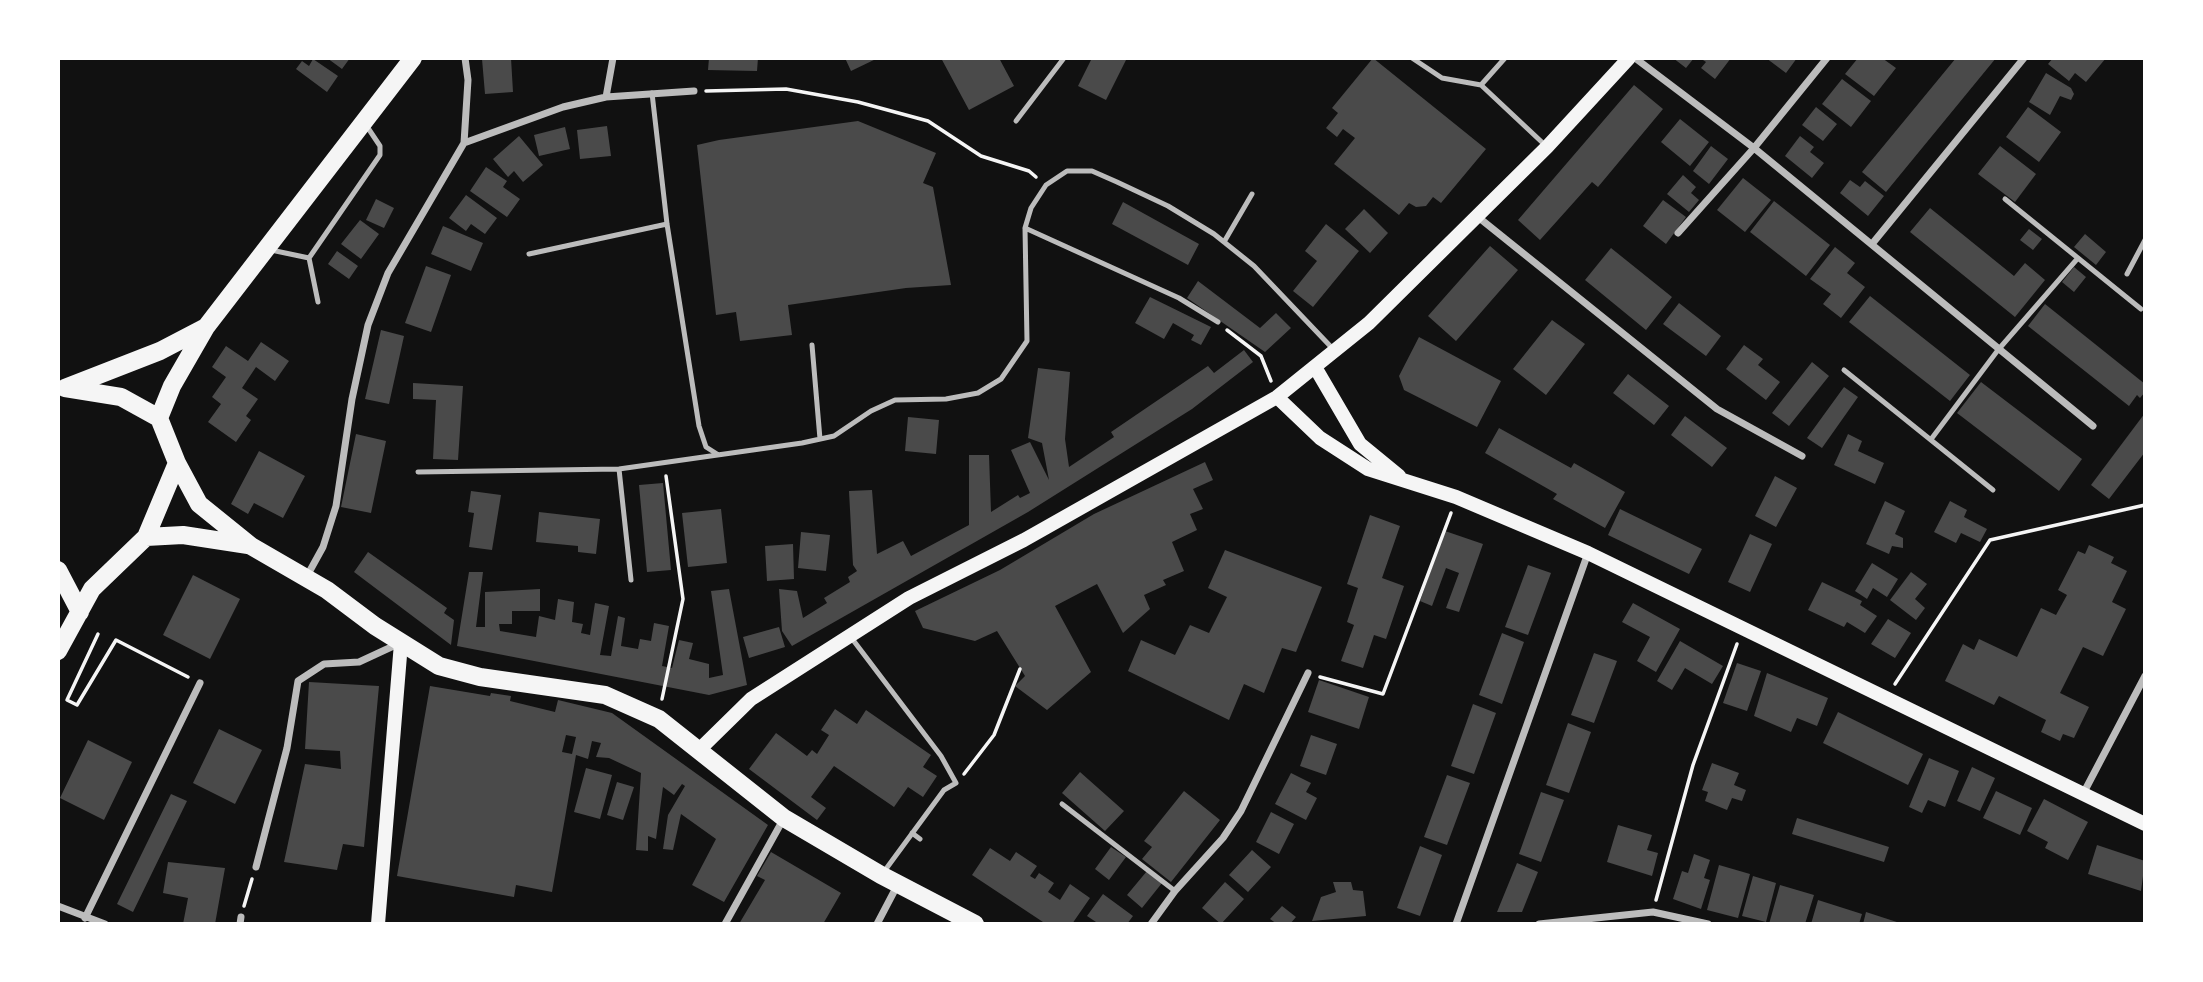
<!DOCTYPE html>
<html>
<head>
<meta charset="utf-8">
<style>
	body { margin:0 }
	#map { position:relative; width:2203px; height:982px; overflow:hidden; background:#111; font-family:Poppins,sans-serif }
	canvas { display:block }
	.frame { position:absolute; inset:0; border:60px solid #fff; pointer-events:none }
</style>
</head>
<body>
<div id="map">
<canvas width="2203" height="982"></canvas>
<div class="frame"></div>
</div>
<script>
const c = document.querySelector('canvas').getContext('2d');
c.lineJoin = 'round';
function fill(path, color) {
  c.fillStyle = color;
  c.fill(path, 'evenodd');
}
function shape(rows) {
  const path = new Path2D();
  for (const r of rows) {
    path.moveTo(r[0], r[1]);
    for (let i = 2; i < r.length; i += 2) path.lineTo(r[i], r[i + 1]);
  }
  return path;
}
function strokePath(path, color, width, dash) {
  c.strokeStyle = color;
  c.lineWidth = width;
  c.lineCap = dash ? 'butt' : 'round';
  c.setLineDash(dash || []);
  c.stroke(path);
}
fill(shape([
	[327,58,350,58,342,69],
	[511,58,513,92,485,94,482,59],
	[709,58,758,58,757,71,708,70],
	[845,58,878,58,851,71],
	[941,58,999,58,1014,86,969,110],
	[1092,58,1127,58,1106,100,1078,86],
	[1373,58,1486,149,1441,203,1433,197,1426,206,1416,207,1409,203,1399,215,1334,164,1355,138,1343,129,1337,137,1326,128,1338,113,1332,108],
	[1673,58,1694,58,1686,68],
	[1700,58,1731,58,1715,79,1701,68,1706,62],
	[1766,58,1797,58,1786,73],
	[1858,58,1882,58,1896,68,1874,96,1845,74],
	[1956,58,1996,58,1886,192,1862,172],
	[2053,58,2106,58,2086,82,2075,73,2069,81,2048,64],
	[313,59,338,76,327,92,296,69,302,61,309,66],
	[2046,73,2071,88,2074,94,2071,100,2060,96,2050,115,2029,102],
	[1842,79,1871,101,1851,127,1822,104],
	[1634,85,1663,109,1598,187,1592,182,1540,240,1518,220],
	[1816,107,1837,124,1823,141,1802,125],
	[2028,107,2061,132,2039,162,2006,137],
	[1680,119,1709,142,1690,166,1661,142],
	[858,121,936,153,923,183,933,187,951,285,906,288,788,305,792,335,740,341,736,312,716,315,697,145,719,140],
	[607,126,611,156,580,159,577,130],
	[565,127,570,149,539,156,534,135],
	[519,136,543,165,523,182,514,171,508,177,493,159],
	[1800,136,1814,147,1810,152,1824,163,1812,178,1785,156],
	[1711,146,1728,159,1709,184,1693,171],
	[2000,146,2036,174,2015,202,1978,174],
	[486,167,507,181,503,187,520,199,507,217,470,191],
	[1683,175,1696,187,1691,193,1699,200,1689,212,1667,194],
	[1743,178,1771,200,1745,232,1717,210],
	[1850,180,1860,187,1865,181,1884,196,1868,216,1840,193],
	[466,195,497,218,485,234,471,224,466,231,449,218],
	[376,199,394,208,384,228,366,220],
	[1663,200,1686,217,1666,244,1643,226],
	[1774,201,1830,245,1806,276,1750,232],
	[1123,202,1199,244,1188,265,1112,224],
	[1930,208,2014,276,2025,263,2045,280,2015,317,1910,232],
	[1364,209,1388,233,1370,253,1345,229],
	[360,220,379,234,361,259,341,244],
	[1326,224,1359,251,1313,307,1293,291,1317,261,1305,251],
	[443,226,483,243,471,271,431,254],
	[2029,229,2042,239,2033,250,2020,240],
	[2085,234,2106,252,2096,265,2074,247],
	[1490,246,1518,270,1456,341,1428,316],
	[1835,247,1855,263,1847,273,1865,287,1841,318,1823,304,1831,294,1810,279],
	[1611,248,1672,297,1646,330,1585,280],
	[337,251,358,266,349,279,328,264],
	[426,266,451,275,431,332,405,323],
	[2074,267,2086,277,2074,292,2062,282],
	[1198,281,1260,328,1276,313,1291,328,1265,352,1187,298],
	[1870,296,1970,375,1950,401,1849,322],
	[1150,297,1211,327,1201,345,1191,340,1194,335,1173,323,1164,339,1135,323],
	[1679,303,1721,336,1706,356,1663,324],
	[2045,304,2145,384,2145,392,2140,398,2137,395,2129,406,2028,326],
	[1552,320,1585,344,1546,395,1513,369],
	[381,330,404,336,389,404,365,399],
	[1419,337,1501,381,1477,427,1404,390,1399,376],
	[261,342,289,361,275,381,256,367,242,388,258,399,246,416,251,420,236,442,208,422,221,404,212,397,226,377,212,367,226,346,248,361],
	[1744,345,1763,359,1758,365,1780,382,1766,400,1726,369],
	[1244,350,1253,362,1192,409,1028,512,792,646,782,631,779,589,797,591,803,618,827,603,824,598,850,582,848,577,857,571,853,565,849,491,872,490,877,554,903,541,911,556,969,525,969,455,989,455,991,512,1018,495,1020,498,1030,493,1011,450,1030,442,1049,480,1042,443,1028,438,1038,368,1070,372,1065,439,1069,467,1114,437,1111,432,1208,366,1214,373],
	[1812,362,1829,376,1789,426,1772,413],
	[1628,374,1669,406,1654,425,1613,393],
	[1981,382,2082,459,2059,491,1957,413],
	[413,383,463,386,458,460,433,459,436,400,413,399],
	[1844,387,1858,397,1822,448,1807,438],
	[2145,413,2145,452,2109,499,2091,485],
	[1685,416,1727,448,1712,467,1671,435],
	[908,417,939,420,936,454,905,451],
	[1499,428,1571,468,1574,463,1625,492,1605,528,1553,499,1557,494,1485,453],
	[356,434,386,441,371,513,341,507],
	[1848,434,1862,441,1858,451,1884,463,1875,484,1834,465],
	[259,451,305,476,283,518,254,503,248,514,231,504],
	[1205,462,1213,480,1193,489,1203,509,1190,514,1197,530,1172,542,1184,571,1163,580,1166,585,1144,595,1150,609,1123,633,1097,584,1055,606,1091,672,1047,710,1015,686,1025,676,997,631,975,641,923,628,915,611,1000,570,1094,514],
	[1775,476,1797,488,1776,527,1755,516],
	[663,483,671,570,647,572,639,485],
	[471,491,501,495,492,550,469,547,474,513,468,512],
	[1885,501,1905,511,1895,534,1903,538,1903,548,1892,546,1889,554,1866,544],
	[1950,501,1967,510,1964,517,1987,529,1980,542,1961,533,1956,543,1934,532],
	[721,509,727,563,688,567,682,513],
	[1620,509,1702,549,1689,574,1608,535],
	[539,512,600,519,596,554,578,552,578,546,536,542],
	[1370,515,1400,526,1382,578,1404,586,1386,639,1374,635,1363,668,1341,661,1354,625,1347,622,1358,588,1347,584],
	[1445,531,1483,544,1459,612,1446,608,1459,573,1446,568,1432,606,1420,601],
	[801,532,830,535,826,571,798,568],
	[1750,534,1772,544,1750,592,1728,582],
	[793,544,794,579,767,581,765,546],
	[2089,545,2114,557,2111,563,2127,571,2112,602,2126,609,2103,656,2083,647,2060,693,2089,707,2074,738,2063,734,2060,741,2041,732,2046,720,1999,696,1994,705,1945,681,1963,644,1974,650,1979,639,2017,657,2041,608,2056,615,2067,595,2058,590,2078,551,2085,554],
	[1225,550,1322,587,1296,652,1282,648,1264,693,1244,684,1229,720,1128,671,1141,640,1175,655,1190,625,1209,633,1227,597,1208,588],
	[368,552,447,608,444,613,454,620,451,645,354,572],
	[1872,563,1898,579,1887,597,1873,588,1867,599,1855,591],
	[1528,565,1551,573,1528,635,1505,627],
	[469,572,483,572,476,627,485,627,485,592,540,589,540,611,512,611,512,624,499,624,500,631,536,637,539,616,555,620,558,599,574,602,572,622,583,624,581,633,590,635,595,603,609,606,600,655,611,656,618,616,625,618,621,646,638,649,640,639,651,641,654,623,669,626,662,666,672,668,679,640,693,643,689,659,709,664,709,678,723,675,711,591,729,589,747,685,709,695,457,646],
	[1911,572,1927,584,1915,599,1925,608,1916,620,1890,600],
	[193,575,240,599,210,659,163,635],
	[1822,582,1862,601,1860,605,1877,616,1865,633,1847,622,1844,627,1808,610],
	[1633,603,1680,629,1656,672,1637,661,1650,637,1622,622],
	[1888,619,1911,633,1895,658,1871,644],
	[779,627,785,647,749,658,743,637],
	[1502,633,1524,642,1502,704,1479,695],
	[1680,641,1723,666,1712,684,1685,668,1672,690,1657,681],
	[1594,653,1617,661,1594,723,1571,715],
	[1737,663,1761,671,1747,711,1723,703],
	[1767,673,1828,698,1817,726,1797,718,1791,732,1754,716],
	[1319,680,1369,697,1359,729,1308,712],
	[309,682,379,686,364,847,343,844,337,870,284,862,305,764,341,769,340,751,305,749],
	[430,686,490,696,491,693,511,696,510,701,555,712,558,700,612,713,768,825,724,902,692,885,716,839,681,814,673,850,663,849,668,815,685,786,682,784,674,795,663,787,656,839,648,836,648,851,636,850,641,773,609,758,596,757,601,743,592,741,588,759,576,755,552,892,516,885,514,897,397,876],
	[566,735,576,737,572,754,562,752],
	[1473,704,1496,713,1474,774,1451,766],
	[835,709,857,724,866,710,931,755,923,767,937,776,923,797,908,787,894,807,834,766,811,797,826,808,817,820,749,769,776,733,807,756,812,750,817,754,829,735,821,730],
	[1838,712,1923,754,1908,785,1823,743],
	[1568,723,1591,732,1569,793,1546,785],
	[219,729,262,750,235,804,193,783],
	[1311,735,1337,744,1326,775,1300,766],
	[88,740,132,762,104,820,60,798],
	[1929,758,1959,771,1945,807,1928,800,1922,813,1909,807],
	[1712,763,1739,773,1734,785,1746,790,1742,801,1732,798,1727,810,1705,801,1708,792,1702,790],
	[1972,767,1995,778,1980,811,1957,801],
	[586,768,612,775,600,819,574,812],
	[1080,772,1124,811,1105,831,1062,793],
	[1291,773,1311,783,1306,792,1317,798,1306,820,1275,804],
	[1447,775,1470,783,1447,845,1424,837],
	[617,782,634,787,623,820,607,815],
	[1184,791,1220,820,1171,882,1142,859,1152,847,1144,841],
	[1996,791,2032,808,2020,835,1983,818],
	[1541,792,1564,800,1541,862,1519,854],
	[171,794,187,801,133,912,117,904],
	[2044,799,2088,822,2068,860,2045,848,2048,842,2027,831],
	[1271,812,1294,824,1279,854,1256,842],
	[1797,818,1889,847,1884,862,1792,834],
	[1618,825,1652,835,1647,850,1658,853,1652,876,1607,862],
	[2097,845,2145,861,2141,891,2088,874],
	[1420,846,1442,855,1420,916,1397,908],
	[1111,847,1126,857,1109,880,1095,869],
	[990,848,1010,861,1016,852,1037,866,1030,876,1035,879,1039,873,1054,883,1048,892,1060,900,1070,884,1090,898,1072,924,1046,924,972,875],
	[1252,850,1271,867,1248,892,1229,875],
	[771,852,841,893,823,924,739,924,765,880,757,876],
	[1694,854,1710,860,1704,878,1710,880,1701,909,1673,899,1682,871,1688,873],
	[168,862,225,868,215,924,183,924,188,898,163,893],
	[1517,863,1538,872,1522,912,1497,912],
	[1719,865,1750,874,1738,918,1707,910],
	[1147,871,1162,883,1142,908,1127,895],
	[1753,876,1776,883,1766,922,1742,916],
	[1225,882,1244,899,1221,924,1202,908],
	[1333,882,1351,882,1353,890,1363,891,1366,916,1312,921,1321,897,1336,892],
	[1780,885,1814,895,1805,924,1769,924],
	[1103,894,1133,916,1127,924,1099,924,1087,916],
	[1818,900,1862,914,1859,924,1811,924],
	[1282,906,1296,917,1290,924,1277,924,1270,919],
	[1866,912,1903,924,1863,924]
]), '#4a4a4a');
strokePath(shape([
	[706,91,786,89,858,102,928,121,981,156,1029,171,1036,177],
	[1227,330,1261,356,1271,381],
	[98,634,67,700,77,705,116,640,188,677],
	[1320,677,1383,694,1451,513],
	[1895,684,1990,540,2145,505],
	[662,699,683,599,666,476],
	[964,774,994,735,1020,669],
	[1656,900,1693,765,1737,644],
	[244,906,252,879]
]), '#f5f5f5', 3.5);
strokePath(shape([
	[1412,58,1442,78,1481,85,1546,146],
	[1481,85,1505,58],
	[652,93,667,224,699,426,706,447,717,454],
	[1016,121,1064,58],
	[2005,199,2141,309],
	[1025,228,1179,298,1218,322],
	[1224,242,1252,194],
	[271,250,309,258],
	[529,254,667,224],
	[2127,274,2145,240],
	[318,302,309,258,380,155,380,146,366,125],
	[812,345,820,439],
	[1844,370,1993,490],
	[1932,438,1998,350,2078,258],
	[619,469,631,580],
	[418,472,619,469,802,443,834,436,871,411,895,400,946,399,978,393,1001,379,1027,341,1025,228,1031,208,1046,185,1067,171,1092,171,1117,182,1168,206,1214,234,1254,266,1334,350],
	[850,636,941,756,956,783,944,790,883,873],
	[1062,804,1175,891],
	[912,833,920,839]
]), '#bcbcbc', 5);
strokePath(shape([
	[1635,58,1754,148,2093,426],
	[606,97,613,58],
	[464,143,563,107,606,97,694,91],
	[1478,217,1717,409,1802,456],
	[1678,233,1754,148,1827,58],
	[1872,244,2024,58],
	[307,576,323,547,336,506,352,399,368,325,388,273,464,143,468,80,465,58],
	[2083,794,2145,676],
	[256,867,287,748,298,681,324,664,359,662,400,643],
	[58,906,105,924],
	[85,918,200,683],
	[240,924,241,917],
	[725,924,784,818],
	[877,924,898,884],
	[1151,924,1175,891,1223,838,1241,811,1308,673],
	[1456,924,1588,553],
	[1539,924,1653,912,1708,924]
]), '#bcbcbc', 7);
strokePath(shape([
	[1315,367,1360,444,1399,476],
	[1277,397,1320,438,1368,469,1456,497,1588,553,2145,824],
	[699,750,751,699,909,598,1024,540,1277,397,1369,323,1547,147,1629,58],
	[378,924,401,643]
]), '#f5f5f5', 14);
strokePath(shape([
	[65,388,121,397,159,418,177,463,199,504,251,546,327,590,375,626,439,666,480,677,605,695,659,719,784,818,881,875,975,924],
	[65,388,160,351,206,327],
	[159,418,172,386,206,327,413,58],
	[146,537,183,535,248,545],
	[58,570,80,612],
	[58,651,92,589,146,537,177,463]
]), '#f5f5f5', 18);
</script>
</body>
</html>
